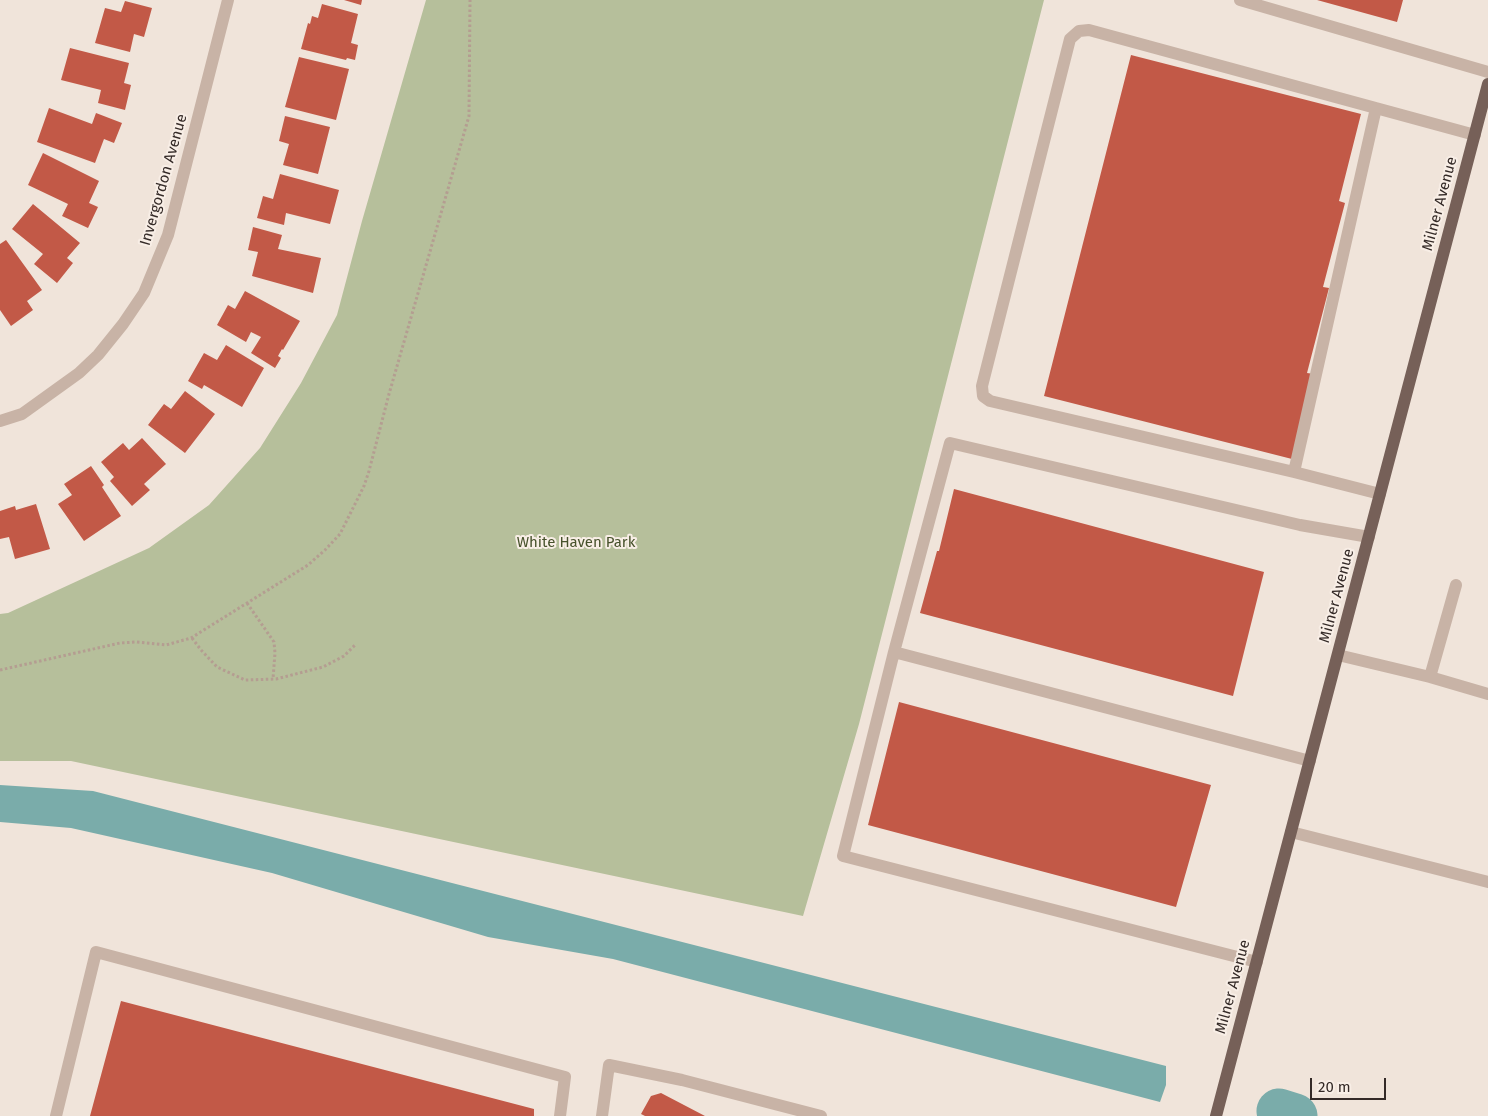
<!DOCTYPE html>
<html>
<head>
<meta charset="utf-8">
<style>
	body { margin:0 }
	#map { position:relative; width:1488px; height:1116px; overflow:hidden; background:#f0e4da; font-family:"Fira Sans",sans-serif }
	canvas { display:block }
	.scale { position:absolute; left:1310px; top:1078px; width:76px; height:22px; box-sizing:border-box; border:2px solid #342a27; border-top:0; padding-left:6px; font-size:15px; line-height:18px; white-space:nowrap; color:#342a27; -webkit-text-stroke:4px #f8eee6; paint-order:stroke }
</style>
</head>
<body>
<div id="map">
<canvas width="1488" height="1116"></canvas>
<div class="scale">20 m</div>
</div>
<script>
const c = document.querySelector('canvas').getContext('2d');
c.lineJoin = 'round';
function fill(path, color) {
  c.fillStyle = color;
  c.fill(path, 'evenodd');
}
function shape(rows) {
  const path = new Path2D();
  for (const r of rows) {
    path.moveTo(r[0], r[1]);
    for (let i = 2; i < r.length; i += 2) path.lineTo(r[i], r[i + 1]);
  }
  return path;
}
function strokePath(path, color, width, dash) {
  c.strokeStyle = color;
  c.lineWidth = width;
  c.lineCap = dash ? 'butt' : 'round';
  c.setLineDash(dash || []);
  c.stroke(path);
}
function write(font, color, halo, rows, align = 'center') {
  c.font = font + ' "Fira Sans",sans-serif';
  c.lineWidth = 4;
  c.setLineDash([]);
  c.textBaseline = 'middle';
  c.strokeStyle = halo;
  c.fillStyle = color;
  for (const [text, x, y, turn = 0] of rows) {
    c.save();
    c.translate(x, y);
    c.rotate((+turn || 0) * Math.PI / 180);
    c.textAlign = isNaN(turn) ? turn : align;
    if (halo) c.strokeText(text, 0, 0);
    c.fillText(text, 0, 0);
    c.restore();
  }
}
fill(shape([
	[426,0,1044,0,859,724,803,916,71,761,0,761,0,614,8,613,149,548,209,505,260,448,301,383,337,315,362,221]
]), '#b6bf9b');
fill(shape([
	[0,785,93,791,1166,1066,1166,1085,1160,1102,613,959,488,937,272,873,71,828,0,822]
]), '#7aacaa');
strokePath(shape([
	[1279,1111,1295,1116]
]), '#7aacaa', 45);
fill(shape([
	[344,0,362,0,361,5],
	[1317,0,1403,0,1397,22],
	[125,1,152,8,144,37,134,34,130,52,95,43,105,8,121,12],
	[322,4,358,14,351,43,358,45,355,60,347,58,346,60,301,49,308,23,310,24,312,16,318,18],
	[70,48,129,63,124,83,131,85,125,110,98,103,101,90,61,80],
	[1131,55,1361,114,1339,201,1345,203,1323,287,1329,288,1307,373,1314,374,1292,459,1044,396],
	[299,57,349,69,336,120,285,107],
	[49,108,92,124,96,113,122,123,114,143,104,139,95,163,37,142],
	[285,116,330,127,318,174,283,165,289,144,279,141],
	[43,153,99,181,89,203,98,207,88,228,62,216,68,204,28,185],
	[280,174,339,190,330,224,286,213,284,225,257,218,263,196,273,199],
	[33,204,80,243,67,258,73,263,57,283,34,264,43,254,12,229],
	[253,227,282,235,278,249,321,258,313,293,252,276,258,252,248,250],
	[6,240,42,290,27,301,33,310,11,326,0,310,0,244],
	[245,291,300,321,283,350,282,349,278,356,281,358,275,368,251,353,261,337,251,332,246,342,217,325,228,305,235,309],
	[226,345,264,368,242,407,204,385,202,389,188,381,204,353,217,360],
	[185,391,215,414,185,453,148,425,164,404,171,409],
	[142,438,166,464,144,484,150,490,132,506,110,481,114,477,101,462,123,443,129,450],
	[91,466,104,485,102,487,121,516,84,541,58,504,72,495,64,484],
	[954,489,1264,572,1233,696,920,613,937,551,939,551],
	[36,504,50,549,15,559,9,537,0,539,0,511,15,506,16,510],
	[899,702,1211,785,1176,907,868,825],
	[121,1001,534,1109,534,1116,90,1116],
	[661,1093,705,1116,645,1116,641,1114,651,1096]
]), '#c25947');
strokePath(shape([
	[247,603,274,642,275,653,273,679],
	[192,638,201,650,217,667,245,680,276,679,323,667,344,656,355,645],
	[0,670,120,643,136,642,166,645,191,638,308,565,325,550,340,534,364,486,369,471,389,394,469,116,470,0]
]), '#b49d91', 3, [2.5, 2.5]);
strokePath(shape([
	[1240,0,1488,72],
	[0,421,22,414,79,373,98,355,123,324,144,293,168,235,228,0],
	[1294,472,1376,108],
	[1380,494,1294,472,990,401,983,396,982,386,1070,39,1079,31,1089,30,1475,135],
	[894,652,950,443,1300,525,1369,537],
	[1338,655,1430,677,1488,694],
	[1430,677,1456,585],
	[1291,832,1488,882],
	[1257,962,843,856,894,652,1310,761],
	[56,1116,96,952,565,1077,560,1116],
	[602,1116,609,1065,682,1080,821,1116]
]), '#c8b3a6', 12);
strokePath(shape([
	[1216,1116,1488,84]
]), '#766058', 12);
write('15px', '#342a27', '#f8eee6', [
	["Invergordon Avenue",164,180,-74],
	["Milner Avenue",1440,204,-75],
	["Milner Avenue",1337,596,-75],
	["Milner Avenue",1233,987,-75]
]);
write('15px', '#47522c', '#f8eee6', [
	["White Haven Park",576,543]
]);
</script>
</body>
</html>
